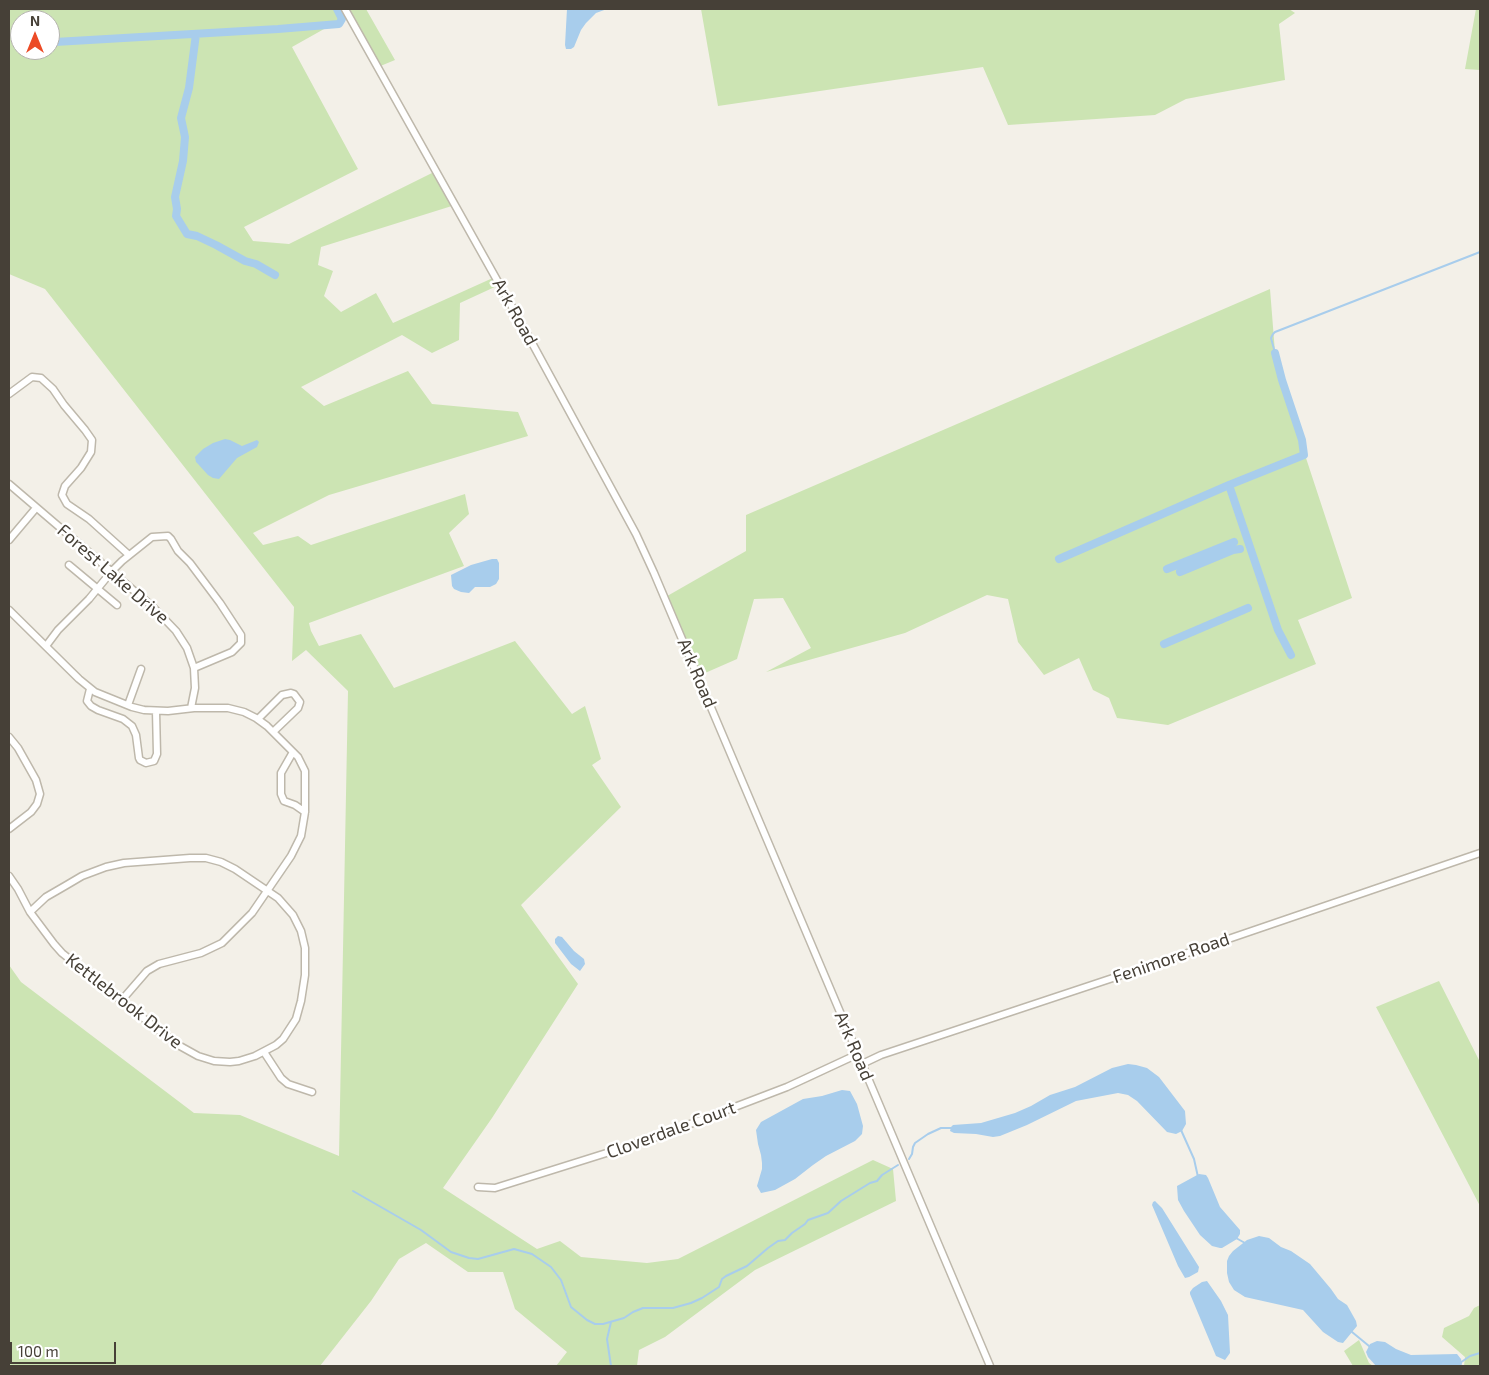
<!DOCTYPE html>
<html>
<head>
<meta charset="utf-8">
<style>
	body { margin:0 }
	#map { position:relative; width:1489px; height:1375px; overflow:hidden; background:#f3f0e8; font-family:"Exo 2",sans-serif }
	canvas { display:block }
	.frame { position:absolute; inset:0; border:10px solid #464037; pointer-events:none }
	.north { position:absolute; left:10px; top:10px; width:50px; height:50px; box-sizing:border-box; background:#fff; border:1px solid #b5b3af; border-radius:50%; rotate:0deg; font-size:14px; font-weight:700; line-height:20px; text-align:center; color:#464037 }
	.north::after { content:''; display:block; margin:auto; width:18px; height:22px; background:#ec4b26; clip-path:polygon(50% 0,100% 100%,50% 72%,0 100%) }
	.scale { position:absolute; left:10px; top:1342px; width:106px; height:22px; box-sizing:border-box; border:2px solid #464037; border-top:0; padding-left:6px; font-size:15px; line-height:18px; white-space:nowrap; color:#464037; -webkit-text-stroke:4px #fff; paint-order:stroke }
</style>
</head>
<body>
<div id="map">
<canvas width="1489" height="1375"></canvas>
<div class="frame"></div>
<div class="north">N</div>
<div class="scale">100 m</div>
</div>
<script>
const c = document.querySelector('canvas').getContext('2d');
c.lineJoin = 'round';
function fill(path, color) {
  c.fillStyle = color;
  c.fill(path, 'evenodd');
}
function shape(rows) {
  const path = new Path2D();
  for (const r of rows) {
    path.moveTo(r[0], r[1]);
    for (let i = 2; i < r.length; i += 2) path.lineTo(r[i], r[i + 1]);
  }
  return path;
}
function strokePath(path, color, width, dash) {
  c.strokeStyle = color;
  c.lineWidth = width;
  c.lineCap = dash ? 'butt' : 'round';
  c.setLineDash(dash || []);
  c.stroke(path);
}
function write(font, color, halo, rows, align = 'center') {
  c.font = font + ' "Exo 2",sans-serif';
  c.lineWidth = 5;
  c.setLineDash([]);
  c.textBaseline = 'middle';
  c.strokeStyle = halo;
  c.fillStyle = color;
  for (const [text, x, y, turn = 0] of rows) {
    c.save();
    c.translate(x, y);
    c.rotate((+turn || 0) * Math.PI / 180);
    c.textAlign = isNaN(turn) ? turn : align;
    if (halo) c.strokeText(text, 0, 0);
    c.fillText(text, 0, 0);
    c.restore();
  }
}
fill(shape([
	[9,9,366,9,395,60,378,67,349,15,292,47,358,169,244,227,253,241,289,244,436,171,455,205,321,247,318,265,333,271,324,296,341,312,376,293,393,323,495,277,499,285,460,303,459,340,432,353,402,335,301,387,324,406,408,371,432,404,518,412,528,436,329,495,253,533,263,545,298,536,311,545,465,494,469,514,449,533,464,566,309,623,311,631,319,646,361,634,394,688,515,641,572,714,585,706,601,759,592,765,621,807,521,905,578,984,492,1118,443,1188,537,1249,560,1241,581,1257,647,1263,678,1259,873,1160,893,1169,896,1201,755,1270,665,1337,639,1350,637,1366,556,1366,567,1352,515,1309,503,1272,468,1272,426,1243,399,1259,371,1301,320,1366,9,1366,9,965,21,982,194,1113,240,1115,339,1156,348,691,306,650,292,661,294,607,45,289,9,274],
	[20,20,50,20,50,50,20,50],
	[701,9,1289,9,1295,13,1279,24,1285,80,1186,99,1155,115,1008,125,983,67,718,106],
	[1476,9,1480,9,1480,70,1465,69],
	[1270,289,1275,352,1306,458,1352,598,1298,620,1316,664,1168,725,1117,718,1109,698,1093,690,1079,658,1044,675,1018,642,1008,599,987,595,905,633,766,672,811,648,783,598,754,599,737,659,696,677,662,599,746,551,746,515],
	[1439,981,1480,1062,1480,1206,1376,1007],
	[1480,1305,1480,1366,1464,1366,1465,1357,1442,1337,1444,1328,1469,1316,1474,1308],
	[1359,1340,1369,1363,1373,1366,1353,1366,1344,1351]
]), '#cce4b3');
fill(shape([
	[567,9,607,9,596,13,586,23,581,30,574,47,571,49,566,49,565,45],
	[225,439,230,440,242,446,257,440,259,442,257,447,237,458,219,479,213,478,208,475,198,464,196,462,195,457,203,449,213,443],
	[492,559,497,559,499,563,499,579,496,584,490,587,475,587,469,593,461,592,454,589,452,586,451,575,471,565],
	[558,936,562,937,574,951,584,959,585,964,580,971,571,964,555,943,555,939],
	[1128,1064,1136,1065,1147,1068,1159,1077,1185,1111,1186,1124,1182,1131,1176,1134,1167,1132,1137,1101,1128,1095,1118,1093,1076,1101,1027,1125,1000,1136,993,1137,976,1134,954,1133,950,1131,951,1127,953,1125,981,1123,1015,1113,1031,1106,1050,1095,1075,1087,1112,1068],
	[842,1090,850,1091,857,1104,863,1126,862,1134,855,1141,826,1156,813,1165,795,1179,775,1190,761,1193,757,1186,762,1169,762,1163,761,1155,758,1144,756,1130,761,1122,803,1099,822,1096],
	[1199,1174,1206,1175,1208,1178,1220,1207,1240,1230,1240,1234,1237,1239,1222,1248,1220,1248,1212,1246,1200,1235,1184,1211,1178,1200,1177,1186],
	[1155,1201,1162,1208,1199,1267,1198,1272,1189,1277,1185,1278,1178,1266,1152,1205,1153,1202],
	[1259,1236,1269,1238,1281,1247,1291,1251,1310,1264,1331,1289,1338,1299,1347,1305,1356,1321,1357,1326,1343,1343,1338,1342,1323,1332,1303,1310,1245,1297,1234,1290,1229,1282,1227,1273,1227,1261,1229,1256,1233,1251,1247,1240],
	[1207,1281,1221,1301,1228,1315,1230,1353,1225,1360,1216,1356,1190,1294,1190,1292,1193,1288,1202,1282],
	[1377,1341,1385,1342,1396,1349,1411,1355,1457,1354,1461,1359,1462,1364,1461,1366,1376,1366,1368,1357,1366,1352,1370,1344]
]), '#a8cdec');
strokePath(shape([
	[1275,353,1271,338,1273,334,1275,332,1480,252],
	[1181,1130,1194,1159,1198,1177],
	[909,1159,912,1154,913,1147,915,1143,928,1134,941,1128,951,1128],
	[353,1191,421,1230,451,1252,469,1258,478,1259,514,1249,532,1254,551,1267,561,1280,571,1307,587,1320,595,1324,603,1324,624,1318,633,1312,643,1308,673,1308,691,1303,702,1298,719,1287,722,1279,726,1276,747,1266,768,1248,778,1241,785,1240,792,1233,805,1224,808,1220,828,1213,841,1201,870,1183,877,1181,882,1175,898,1165],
	[1236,1238,1245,1243],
	[611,1322,607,1339,611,1366],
	[1352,1332,1369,1346],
	[1460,1363,1470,1356,1480,1353]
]), '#a8cdec', 2);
strokePath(shape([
	[196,34,189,88,181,118,185,137,183,161,175,197,177,209,176,216,187,234,197,236,216,245,245,261,256,264,275,275],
	[55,42,278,29,339,24,342,19,337,9],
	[1229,485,1278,630,1291,655],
	[1059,559,1229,485,1304,455,1302,440,1282,380,1275,353],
	[1167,569,1234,542],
	[1180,572,1233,550,1240,549],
	[1164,644,1248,608]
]), '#a8cdec', 8);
const street = shape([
	[345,9,525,330,636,534,654,573,990,1366],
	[9,394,32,377,41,378,53,389,64,405,85,430,92,440,91,452,81,468,65,486,62,495,67,504,89,519,129,555],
	[9,484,153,607,176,631,187,648,194,668,195,688,191,708],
	[9,540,36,508],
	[69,565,117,605],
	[9,610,79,679,95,692,132,707,144,710,168,711,194,708,228,708,244,712,256,718,267,726,298,757,305,771,305,812,301,836,291,856,252,913,222,943,201,953,159,964,147,971,121,1001],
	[46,646,58,630,89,599,112,571,122,561,152,537,168,536,171,539,178,551,190,563,220,603,241,635,241,643,232,652,194,668],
	[90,689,87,701,91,706,98,710,123,719,132,726,136,735,139,758,140,760,146,763,154,761,157,754,156,711],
	[128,705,141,669],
	[258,719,282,695,291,693,294,694,300,702,298,708,273,732],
	[9,737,18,748,36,780,40,794,37,804,31,812,9,829],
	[293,752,281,773,281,794,284,801,295,805,305,812],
	[9,876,18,889,30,912,54,944,62,953,157,1029,180,1046,198,1056,214,1061,230,1062,239,1061,255,1056,276,1045,283,1039,296,1019,301,1001,305,975,305,948,301,931,293,915,278,898,235,869,221,862,206,858,190,858,124,863,106,867,82,876,65,886,46,897,30,912],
	[264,1052,281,1078,288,1084,312,1092],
	[862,1064,881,1055,1161,962,1480,853],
	[478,1187,495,1188,651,1139,787,1087,858,1054]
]);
strokePath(street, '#beb8ab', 9);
strokePath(street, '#fff', 6);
write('18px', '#464037', '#fff', [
	["Ark Road",515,312,61],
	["Forest Lake Drive",113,574,41],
	["Ark Road",697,673,67],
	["Fenimore Road",1171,958,-19],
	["Kettlebrook Drive",124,1001,38],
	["Ark Road",854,1046,67],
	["Cloverdale Court",671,1130,-20]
]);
</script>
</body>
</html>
